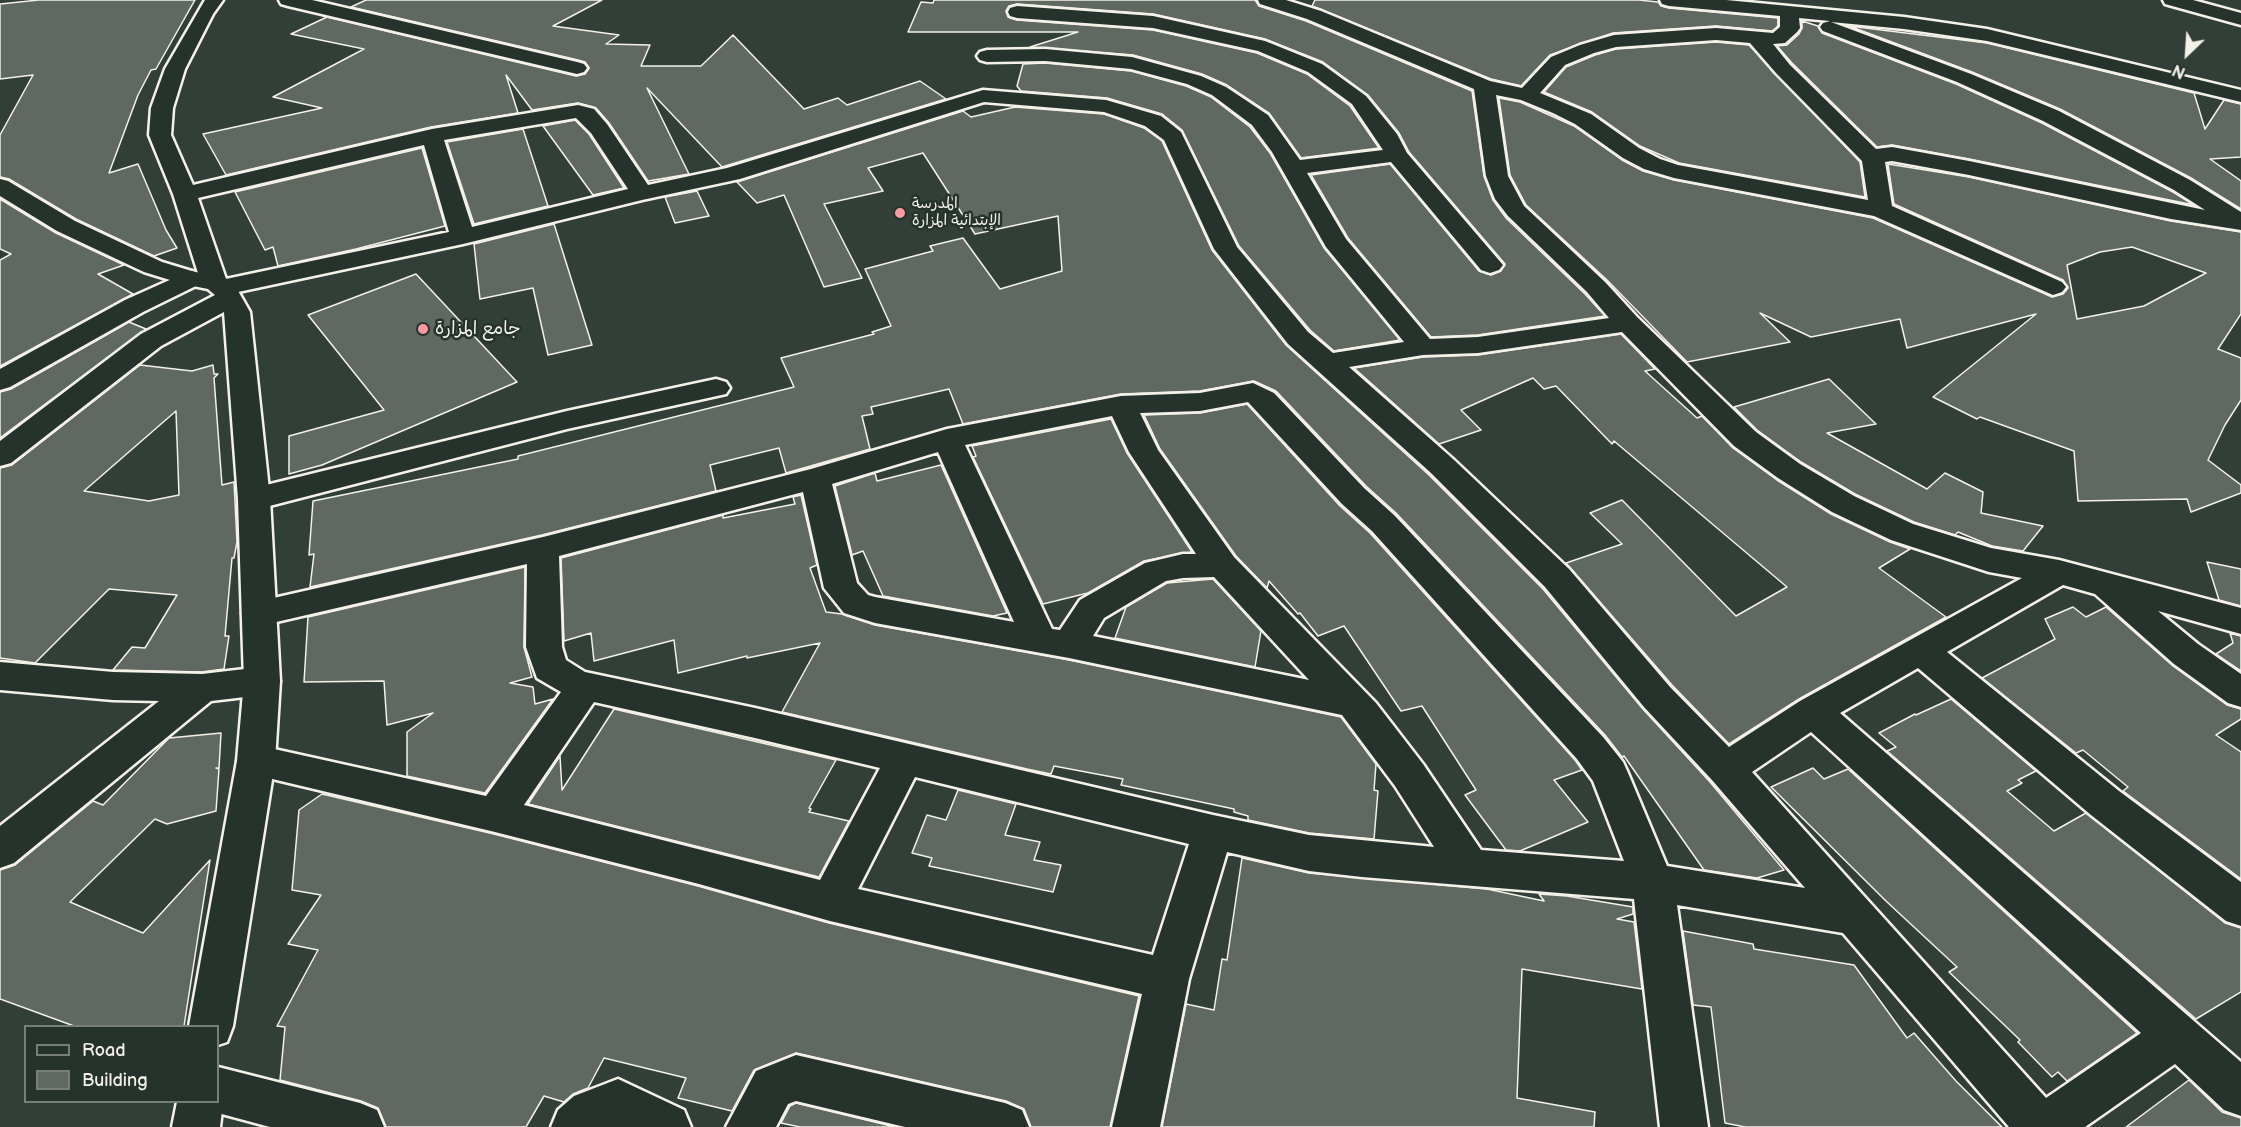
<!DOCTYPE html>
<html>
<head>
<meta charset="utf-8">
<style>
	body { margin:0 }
	#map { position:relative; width:2241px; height:1127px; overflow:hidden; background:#323e38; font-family:"Balsamiq Sans",sans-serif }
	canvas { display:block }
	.legend { position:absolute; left:24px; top:1025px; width:195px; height:78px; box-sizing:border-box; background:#26332d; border:2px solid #787f78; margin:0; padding:8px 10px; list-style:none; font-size:18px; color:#f4f1e8 }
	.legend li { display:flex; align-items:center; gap:12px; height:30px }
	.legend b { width:30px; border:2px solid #787f78 }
	.north { position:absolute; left:2157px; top:24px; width:60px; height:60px; -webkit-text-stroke:4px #26332d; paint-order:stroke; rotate:205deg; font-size:16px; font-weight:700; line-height:24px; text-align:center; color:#f4f1e8 }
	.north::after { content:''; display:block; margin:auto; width:21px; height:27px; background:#f4f1e8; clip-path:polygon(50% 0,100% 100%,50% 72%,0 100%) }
</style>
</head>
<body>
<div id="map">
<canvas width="2241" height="1127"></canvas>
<ul class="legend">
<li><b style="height:8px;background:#26332d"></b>Road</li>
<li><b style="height:16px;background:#5f6861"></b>Building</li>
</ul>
<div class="north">N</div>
</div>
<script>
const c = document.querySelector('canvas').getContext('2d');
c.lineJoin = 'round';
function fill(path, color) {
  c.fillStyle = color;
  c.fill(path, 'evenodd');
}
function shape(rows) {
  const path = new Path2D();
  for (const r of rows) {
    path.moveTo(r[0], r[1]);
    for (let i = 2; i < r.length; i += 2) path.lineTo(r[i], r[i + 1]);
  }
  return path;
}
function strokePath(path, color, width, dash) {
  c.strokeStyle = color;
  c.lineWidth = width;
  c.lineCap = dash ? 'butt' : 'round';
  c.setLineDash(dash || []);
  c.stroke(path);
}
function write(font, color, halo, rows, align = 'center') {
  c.font = font + ' "Balsamiq Sans","Playpen Sans Arabic",sans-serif';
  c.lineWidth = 5;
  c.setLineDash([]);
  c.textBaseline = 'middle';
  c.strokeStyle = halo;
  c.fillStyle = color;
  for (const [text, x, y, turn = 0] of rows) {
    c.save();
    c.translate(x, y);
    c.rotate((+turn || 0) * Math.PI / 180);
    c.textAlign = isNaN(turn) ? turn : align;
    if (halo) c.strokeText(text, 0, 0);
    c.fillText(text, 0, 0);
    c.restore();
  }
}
const building = shape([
	[39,0,195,0,156,69,151,70,138,95,109,173,138,164,166,230,177,248,154,256,76,219,9,179,0,177,0,135,33,75,0,79,0,4,39,0],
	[366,0,602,0,553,26,619,35,606,44,650,45,641,66,701,66,733,35,804,109,838,98,847,105,920,81,946,99,722,167,647,88,689,174,648,181,609,123,596,108,578,103,532,110,506,75,518,113,431,127,226,175,203,134,322,108,273,97,364,49,291,34,327,17,576,76,585,74,589,68,585,62,578,60,351,7,366,0],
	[934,0,1255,0,1259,6,1306,21,1472,91,1484,176,1493,200,1506,218,1585,294,1605,316,1478,335,1431,337,1348,238,1311,175,1390,164,1479,271,1491,275,1501,271,1505,264,1409,152,1399,133,1368,95,1323,62,1265,39,1153,14,1017,4,1009,6,1006,11,1008,17,1017,20,1153,30,1257,53,1307,74,1350,106,1379,148,1301,158,1269,113,1227,85,1202,74,1133,55,1030,47,1078,32,908,32,921,2,933,3,934,0],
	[1315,0,1639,0,1658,2,1661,6,1669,8,1778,18,1778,26,1772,31,1716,26,1613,33,1550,55,1521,86,1491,79,1312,6,1315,0],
	[1802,21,1818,26,1822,33,1956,84,2042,123,2173,192,2194,205,1969,159,1892,145,1877,147,1792,63,1777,46,1787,45,1799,34,1802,28,1802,21],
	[1849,26,1987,43,2194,93,2205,129,2224,100,2241,104,2241,157,2210,159,2241,181,2241,209,2191,178,2060,109,1972,72,1849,26],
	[1716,42,1749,45,1860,162,1865,197,1679,163,1640,146,1592,112,1544,92,1566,67,1595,55,1616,49,1716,42],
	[1045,63,1131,71,1186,86,1211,97,1250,127,1270,153,1324,248,1400,340,1334,351,1310,330,1239,246,1182,130,1162,114,1107,98,1021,91,1017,86,1023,64,1045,63],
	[1499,98,1520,102,1574,126,1622,160,1643,171,1674,180,1873,218,2052,297,2063,294,2068,288,2063,280,1894,204,1888,164,1969,177,2171,221,2241,232,2241,314,2218,349,2241,358,2241,400,2225,425,2208,460,2241,485,2241,493,2191,512,2187,499,2078,501,2074,451,1980,417,1977,419,1933,397,2036,314,1907,348,1900,319,1811,337,1760,313,1790,342,1687,362,1607,280,1526,205,1510,175,1499,98],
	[2132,247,2206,273,2144,306,2077,319,2067,265,2100,252,2132,247],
	[1015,107,1104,114,1144,128,1162,141,1212,250,1286,345,1429,475,1543,589,1642,708,1710,782,1784,870,1757,878,1704,870,1624,756,1622,757,1605,735,1396,513,1366,486,1276,391,1254,381,1200,391,1121,394,963,424,949,389,871,407,873,414,862,416,870,449,786,473,779,448,710,465,716,491,542,535,310,587,314,554,309,555,313,501,518,459,518,456,794,387,781,358,874,334,872,332,891,326,865,269,933,251,930,246,963,238,1000,289,1062,271,1058,216,975,234,923,153,868,168,883,191,824,204,862,278,824,287,784,195,757,203,737,182,963,111,971,117,1015,107],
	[575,120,589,134,624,188,593,195,543,126,575,120],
	[523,129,548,206,474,224,447,142,523,129],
	[422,148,445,226,356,249,278,266,273,247,265,250,235,192,422,148],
	[697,191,709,216,675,223,665,197,697,191],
	[0,199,56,233,124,265,98,274,133,294,0,366,0,260,11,254,0,249,0,199],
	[554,224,592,345,548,355,533,288,480,299,474,244,554,224],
	[416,274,517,382,322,465,289,474,289,436,384,410,308,315,416,274],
	[129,322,146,329,0,438,0,392,11,389,129,322],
	[1621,334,1655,369,1645,371,1697,418,1702,416,1733,448,1777,480,1831,514,1890,542,1910,549,1879,568,1946,617,1799,699,1729,744,1672,685,1566,563,1622,544,1590,513,1622,500,1736,616,1787,587,1614,441,1612,444,1556,386,1544,389,1533,378,1461,410,1481,430,1439,444,1354,368,1423,357,1478,355,1621,334],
	[140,365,192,371,213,365,214,374,218,374,214,378,222,485,234,482,237,542,234,558,232,558,225,636,229,636,224,669,202,672,113,670,132,647,145,648,177,595,109,589,35,663,0,658,0,468,12,465,140,365],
	[176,411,179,495,149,501,84,491,176,411],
	[1829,379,1876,424,1827,433,1927,489,1945,473,1983,492,1981,513,2043,526,2023,551,1992,546,1958,532,1955,535,1914,522,1855,494,1801,462,1757,430,1734,407,1829,379],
	[1247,404,1340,506,1370,533,1575,760,1582,770,1554,780,1588,822,1520,851,1506,850,1465,795,1476,790,1422,706,1401,711,1344,626,1318,636,1300,613,1298,614,1269,581,1267,588,1236,556,1160,449,1144,415,1200,413,1247,404],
	[1111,419,1127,453,1192,552,1144,561,1088,593,1043,604,973,457,976,456,972,446,1111,419],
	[941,465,1007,613,993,616,883,596,863,551,852,555,835,486,875,473,877,481,941,465],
	[801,495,817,565,810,568,826,612,842,614,875,625,1069,660,1341,717,1376,764,1374,790,1378,791,1374,839,1309,833,1248,820,1248,816,1234,812,1234,809,1121,785,1123,779,1054,766,1051,774,1027,769,782,712,820,643,747,658,747,656,678,673,674,640,594,661,591,633,564,641,561,558,723,515,723,518,795,504,793,497,801,495],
	[2207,562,2241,569,2241,606,2219,600,2207,562],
	[525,567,524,647,532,677,510,683,533,687,535,704,553,699,485,793,407,776,407,732,433,713,387,725,384,681,304,682,308,617,525,567],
	[1213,579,1261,631,1255,667,1115,638,1126,607,1167,583,1213,579],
	[2073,607,2086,617,2106,607,2173,666,2227,705,2241,709,2241,719,2216,735,2241,752,2241,879,2123,791,2128,787,2083,750,2076,753,1982,678,2055,639,2045,619,2073,607],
	[2230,633,2241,636,2241,671,2216,654,2233,643,2230,633],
	[1951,699,2036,771,2018,780,2022,783,2007,791,2054,831,2086,813,2225,923,2241,928,2241,992,2196,1019,1887,751,1896,747,1879,733,1915,714,1916,715,1951,699],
	[614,709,836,760,809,808,811,809,809,812,849,821,819,877,528,804,560,756,562,790,614,709],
	[221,733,219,768,216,768,219,769,216,811,167,824,155,819,70,902,143,933,210,860,184,1026,74,1026,0,999,0,870,15,865,93,801,103,805,169,738,221,733],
	[1813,768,1824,779,1848,769,2137,1033,2067,1081,2058,1072,2052,1077,2018,1042,2020,1040,1949,972,1957,967,1887,902,1771,787,1813,768],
	[958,790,1016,804,1005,835,1040,842,1034,860,1061,865,1053,892,929,866,932,858,912,853,927,815,946,820,958,790],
	[322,794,494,834,698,886,829,923,1139,996,1110,1127,1031,1127,1024,1109,1006,1101,796,1053,754,1070,732,1111,678,1098,686,1078,604,1058,588,1088,573,1094,564,1102,544,1096,526,1127,386,1127,378,1108,361,1101,280,1080,285,1027,277,1026,318,950,288,944,321,895,292,890,299,810,322,794],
	[1242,858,1309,873,1487,889,1544,901,1539,894,1567,896,1633,907,1633,914,1617,919,1634,922,1642,989,1522,969,1517,1098,1595,1112,1594,1127,1162,1127,1186,1004,1214,1010,1222,959,1227,960,1242,858],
	[1683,931,1753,944,1754,949,1854,965,1907,1038,1914,1033,1956,1081,2002,1127,1745,1127,1725,1123,1711,1007,1693,1005,1683,931],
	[2189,1080,2222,1112,2241,1118,2241,1127,2126,1127,2189,1080],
	[796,1103,895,1127,800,1127,781,1123,790,1106,796,1103]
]);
fill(building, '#5f6861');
strokePath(building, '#f4f1e8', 1.5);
const street = shape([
	[205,0,223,0,213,14,185,69,173,108,171,135,193,185,432,129,578,105,594,109,607,124,648,185,727,168,983,90,1106,100,1161,116,1181,132,1237,247,1308,332,1333,353,1404,342,1326,247,1272,152,1252,125,1212,95,1187,84,1131,69,1045,61,987,62,980,60,977,56,980,52,987,50,1045,49,1132,57,1201,76,1226,87,1268,115,1300,160,1383,150,1352,104,1308,72,1258,51,1153,28,1017,18,1010,16,1008,12,1010,8,1017,6,1153,16,1265,41,1322,64,1366,96,1397,134,1407,153,1503,265,1499,270,1490,273,1481,270,1391,162,1307,173,1346,239,1430,339,1478,337,1609,318,1587,292,1508,216,1495,199,1486,176,1474,89,1307,19,1260,4,1258,0,1286,0,1321,11,1490,81,1522,88,1551,57,1580,45,1614,35,1716,28,1773,33,1780,27,1780,16,1669,6,1662,4,1660,0,1726,0,1904,17,1987,29,2241,90,2241,102,1987,41,1904,29,1831,22,1971,74,2059,111,2190,180,2241,212,2241,230,2171,219,1969,175,1892,161,1885,162,1892,206,2062,282,2066,287,2062,292,2053,295,1874,216,1674,178,1644,169,1623,158,1575,124,1553,113,1521,100,1496,95,1508,176,1524,206,1605,282,1637,317,1756,432,1800,464,1854,496,1913,524,1991,548,2059,560,2241,608,2241,634,2158,611,2198,644,2241,674,2241,707,2228,703,2174,664,2095,594,2063,585,1947,652,2119,791,2241,882,2241,926,2226,921,2091,815,1918,668,1840,713,2241,1062,2241,1116,2224,1110,2175,1064,2085,1127,2009,1127,1843,933,1677,905,1708,1127,1660,1127,1634,899,1362,877,1309,871,1227,852,1189,979,1160,1127,1112,1127,1142,994,830,921,699,884,495,832,243,772,237,761,243,750,256,745,486,796,561,692,537,678,526,647,527,564,259,626,247,622,242,613,247,604,543,537,811,469,947,429,1121,396,1200,393,1253,383,1274,393,1364,488,1394,515,1603,737,1623,762,1628,773,1667,866,1805,888,1712,780,1644,707,1545,587,1431,473,1288,344,1214,249,1164,140,1145,126,1104,112,984,102,740,179,642,200,463,244,224,295,205,287,202,283,143,312,10,387,0,390,0,369,125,300,183,274,192,271,198,273,173,194,149,135,151,108,165,69,205,0],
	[1799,18,1830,21,1823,23,1820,27,1823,31,1957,82,2043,121,2174,190,2205,210,1969,161,1892,147,1876,149,1790,65,1773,44,1785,43,1797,32,1800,28,1799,18],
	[1716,40,1750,43,1776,73,1862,161,1868,200,1678,165,1660,159,1639,148,1591,114,1540,93,1565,65,1594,53,1616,47,1716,40],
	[576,118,591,133,628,189,472,227,444,140,576,118],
	[424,145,449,232,226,279,198,198,424,145],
	[1622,332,1734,446,1778,478,1832,512,1891,540,1989,572,2022,578,1800,701,1729,747,1670,687,1569,569,1453,459,1349,367,1423,355,1478,353,1622,332],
	[1248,402,1342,504,1372,531,1577,759,1593,781,1624,861,1481,850,1423,764,1376,703,1234,557,1158,450,1140,413,1200,411,1248,402],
	[1112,416,1129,452,1196,554,1183,554,1145,563,1080,600,1060,630,1052,629,965,445,1112,416],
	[938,452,1014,622,875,597,868,595,857,583,832,484,938,452],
	[803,492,824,588,844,613,875,623,1069,658,1342,715,1395,786,1434,847,1309,835,1213,815,755,708,585,672,566,660,562,647,559,556,803,492],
	[1214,577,1309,680,1093,636,1104,618,1166,581,1183,578,1214,577],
	[594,702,755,738,880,768,820,880,524,805,594,702],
	[1811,732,2141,1033,2046,1098,1752,772,1811,732],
	[915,777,1189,844,1153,955,858,889,915,777],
	[279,0,312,0,577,62,584,64,587,68,584,72,577,74,288,6,281,4,279,0],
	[716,379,726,382,730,388,726,394,567,429,254,510,243,507,238,499,243,491,254,488,567,411,716,379],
	[0,662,113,672,202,674,262,667,275,671,280,681,275,691,262,695,211,701,14,863,0,868,0,826,159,701,113,700,0,690,0,662],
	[796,1055,1005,1103,1022,1110,1029,1127,905,1127,796,1101,788,1104,776,1127,726,1127,756,1071,796,1055],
	[218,1067,360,1103,377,1110,384,1127,270,1127,218,1113,202,1106,199,1102,218,1102,218,1067],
	[618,1079,684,1110,691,1127,551,1127,558,1110,574,1096,618,1079]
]);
const secondary = shape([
	[2163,0,2193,0,2241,13,2241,25,2165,4,2163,0],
	[0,179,8,181,75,221,162,262,195,272,223,277,233,282,250,312,270,499,280,681,275,761,233,1026,227,1042,218,1045,218,1026,189,1026,237,761,244,681,238,499,224,312,161,346,11,463,0,466,0,441,141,334,215,295,208,289,183,284,144,272,57,231,0,196,0,179],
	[218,1088,223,1102,220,1127,172,1127,177,1102,218,1102,218,1088]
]);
strokePath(street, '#f4f1e8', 5);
strokePath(secondary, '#f4f1e8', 5);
fill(street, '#26332d');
fill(secondary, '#26332d');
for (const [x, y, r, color] of [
	[900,213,6,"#ff9aa2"],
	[423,329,6,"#ff9aa2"]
]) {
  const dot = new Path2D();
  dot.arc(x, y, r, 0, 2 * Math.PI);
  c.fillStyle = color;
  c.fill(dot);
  strokePath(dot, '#26332d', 2);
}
write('15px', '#f4f1e8', '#26332d', [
	["المدرسة",912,204],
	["الإبتدائية المزارة",912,221]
], 'left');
write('18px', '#f4f1e8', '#26332d', [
	["جامع المزارة",435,329]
], 'left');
</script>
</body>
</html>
